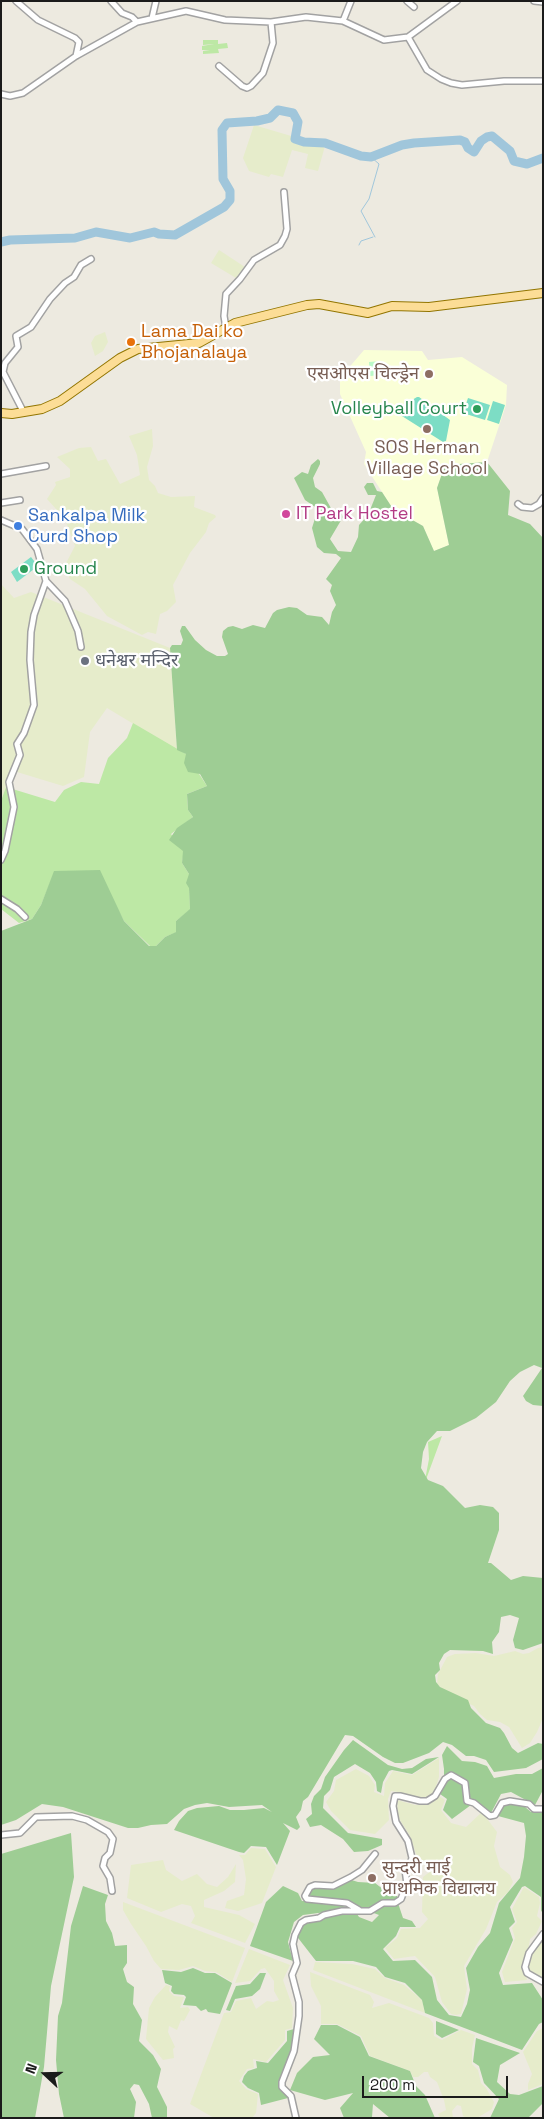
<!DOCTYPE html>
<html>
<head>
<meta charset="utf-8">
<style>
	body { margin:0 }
	#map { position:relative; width:544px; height:2119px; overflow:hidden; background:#edeae0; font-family:"Space Grotesk",sans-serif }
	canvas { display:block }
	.frame { position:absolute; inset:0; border:2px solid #1b1b1b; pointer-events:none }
	.north { position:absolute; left:20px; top:2049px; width:50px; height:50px; -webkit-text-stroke:4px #fff; paint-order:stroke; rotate:291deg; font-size:14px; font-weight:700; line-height:20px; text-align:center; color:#1b1b1b }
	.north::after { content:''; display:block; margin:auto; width:18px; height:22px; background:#1b1b1b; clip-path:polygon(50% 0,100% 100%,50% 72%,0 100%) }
	.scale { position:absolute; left:362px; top:2076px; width:146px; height:22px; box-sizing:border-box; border:2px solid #1b1b1b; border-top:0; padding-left:6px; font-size:15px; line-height:18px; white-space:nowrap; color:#1b1b1b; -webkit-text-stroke:4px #fff; paint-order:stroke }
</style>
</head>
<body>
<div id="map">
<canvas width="544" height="2119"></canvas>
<div class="frame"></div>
<div class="north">N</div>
<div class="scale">200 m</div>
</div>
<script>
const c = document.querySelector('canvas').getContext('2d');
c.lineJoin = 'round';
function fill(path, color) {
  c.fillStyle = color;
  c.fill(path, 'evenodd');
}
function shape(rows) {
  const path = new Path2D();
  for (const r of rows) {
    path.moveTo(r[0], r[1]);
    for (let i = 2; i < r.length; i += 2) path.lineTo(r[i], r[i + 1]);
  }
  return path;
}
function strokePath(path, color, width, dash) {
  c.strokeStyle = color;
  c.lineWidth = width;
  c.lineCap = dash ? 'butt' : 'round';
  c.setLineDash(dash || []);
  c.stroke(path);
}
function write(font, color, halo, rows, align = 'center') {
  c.font = font + ' "Space Grotesk","Noto Sans Devanagari",sans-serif';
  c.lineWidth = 4.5;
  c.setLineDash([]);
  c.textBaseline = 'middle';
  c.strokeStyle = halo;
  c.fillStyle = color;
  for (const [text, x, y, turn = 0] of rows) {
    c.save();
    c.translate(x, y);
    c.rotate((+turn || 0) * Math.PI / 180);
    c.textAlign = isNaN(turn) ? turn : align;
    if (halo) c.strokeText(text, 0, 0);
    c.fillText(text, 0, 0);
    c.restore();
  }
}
fill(shape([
	[364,350,422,351,428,360,462,357,507,385,506,405,487,462,445,465,437,488,449,545,434,551,423,526,393,509,364,464,366,452,340,394,340,378]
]), '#faffd7');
fill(shape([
	[254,125,325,146,318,171,305,168,308,154,292,150,283,177,271,174,269,177,249,171,243,158],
	[219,250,245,267,236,278,211,263],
	[105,332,108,342,103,351,95,356,91,343,95,336],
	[152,429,153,446,147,467,149,480,155,486,158,493,171,497,195,496,194,507,215,515,216,517,209,523,206,532,190,553,173,585,176,602,167,611,160,614,156,634,148,632,142,635,107,616,85,589,70,579,64,567,75,546,65,519,47,499,56,485,55,482,70,477,70,469,57,457,79,448,91,447,98,461,106,459,120,484,140,475,137,455,129,436],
	[1,584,14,598,31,592,170,648,177,750,107,708,90,732,84,777,63,786,17,772,6,787,1,801],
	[543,1647,543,1718,537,1732,530,1743,522,1748,509,1727,500,1722,487,1720,480,1714,474,1706,449,1695,437,1684,438,1674,447,1657,455,1654,476,1653,494,1656,515,1651,523,1654,529,1653,538,1648],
	[439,1758,439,1777,434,1793,425,1798,412,1798,398,1792,391,1791,388,1799,389,1820,375,1834,350,1830,331,1811,326,1802,334,1791,336,1780,356,1769,369,1776,375,1785,374,1792,384,1796,385,1783,393,1771,412,1775],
	[439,1796,445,1800,441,1810,451,1823,466,1827,482,1812,497,1832,494,1846,500,1867,510,1875,513,1882,508,1892,497,1902,486,1929,464,1966,467,1989,461,2014,456,2015,451,2014,442,2002,435,1977,415,1956,394,1959,385,1948,397,1938,401,1929,420,1928,428,1919,422,1912,423,1877,431,1871,430,1864,417,1857,410,1836,398,1817,397,1800,415,1805,430,1804],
	[251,1848,265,1849,276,1867,262,1903,238,1911,225,1908,227,1901,244,1895,246,1879,243,1860,239,1855,245,1855],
	[163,1860,166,1870,182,1881,197,1874,207,1884,217,1887,228,1877,236,1864,235,1882,224,1891,204,1900,204,1907,239,1915,255,1924,245,1943,191,1923,195,1916,191,1906,182,1904,161,1912,127,1898,131,1865],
	[524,1887,539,1897,540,1903,537,1916,542,1921,536,1934,530,1939,525,1972,527,1980,505,1982,502,1972,515,1938,512,1928,517,1922,512,1909],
	[123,1902,245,1948,232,1982,216,1972,205,1971,193,1966,179,1970,161,1969,154,1961,146,1946,131,1924,123,1910],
	[543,1940,543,1978,529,1973,528,1962,533,1951],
	[249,1949,290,1965,283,1980,293,2008,292,2028,285,2030,285,2040,266,2062,253,2059,254,2068,247,2069,239,2081,246,2089,258,2094,256,2113,252,2118,214,2118,190,2104,224,2013,231,2012,236,2001,251,1998,256,2009,267,2001,273,2002,279,2000,274,1991,274,1981,265,1968,261,1969,250,1981,235,1983],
	[315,1962,352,1964,375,1969,385,1978,404,1985,422,2000,425,2013,313,1970],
	[310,1972,370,1995,374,2002,372,2008,389,2003,429,2018,433,2023,434,2036,442,2040,461,2030,475,2035,472,2048,472,2064,478,2070,481,2083,486,2088,494,2102,492,2109,477,2118,467,2118,463,2116,461,2106,457,2105,452,2111,453,2118,440,2118,438,2114,446,2110,444,2100,437,2082,430,2077,428,2072,424,2072,418,2077,413,2077,410,2071,370,2056,361,2036,337,2024,321,2024,321,2006,311,1986],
	[166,1985,170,1986,169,1991,174,1996,184,1997,180,2008,188,2007,190,2010,184,2021,181,2020,177,2030,169,2026,168,2032,175,2047,173,2049,174,2058,163,2060,146,2039,149,2008,155,1997],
	[543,2028,543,2084,528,2090,528,2084,532,2074,523,2052,537,2031]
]), '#e6eccb');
fill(shape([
	[203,40,218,40,218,44,227,43,228,48,218,49,219,53,203,54,203,51,210,50,202,50,202,46,214,44,203,45],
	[133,723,186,754,207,786,187,794,188,810,193,817,171,834,184,851,182,863,189,874,190,910,176,921,177,932,165,937,156,946,150,946,124,921,116,906,55,871,41,905,32,919,19,923,1,909,1,801,6,787,55,802,64,790,81,782,99,784,108,758,127,738],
	[442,1436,424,1485,429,1459,428,1442]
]), '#bde8a5');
fill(shape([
	[318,459,320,461,320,464,313,478,315,487,322,492,332,510,340,509,343,517,330,539,338,551,351,552,358,537,359,525,368,515,376,495,368,495,364,487,367,483,373,483,377,491,382,492,393,509,423,526,434,551,449,545,437,488,445,465,487,462,510,491,508,515,530,524,543,538,543,1406,533,1405,526,1401,523,1396,542,1368,534,1365,520,1372,510,1381,496,1402,476,1418,450,1431,437,1431,427,1442,423,1452,421,1468,428,1480,443,1486,465,1508,480,1505,493,1507,499,1513,499,1530,488,1563,491,1563,511,1580,523,1576,543,1578,543,1643,523,1650,515,1648,513,1640,519,1618,510,1615,501,1617,499,1632,492,1642,493,1654,483,1651,450,1650,444,1654,439,1663,440,1670,435,1675,436,1682,440,1687,468,1700,471,1708,486,1723,500,1728,504,1733,512,1748,518,1753,538,1743,543,1744,543,1759,526,1768,494,1772,486,1760,474,1756,466,1756,452,1745,443,1742,429,1753,403,1763,395,1763,383,1757,353,1736,345,1735,308,1797,303,1801,301,1810,296,1817,300,1827,297,1830,283,1823,290,1831,277,1865,266,1847,251,1846,244,1853,239,1852,174,1830,179,1821,188,1811,197,1808,219,1806,230,1810,244,1810,264,1808,272,1812,262,1805,229,1807,207,1803,195,1805,184,1809,167,1824,151,1825,138,1828,128,1828,63,1807,42,1804,16,1820,1,1825,1,931,32,919,41,905,54,871,100,870,124,921,149,946,156,946,165,937,176,932,176,921,190,909,189,888,186,883,189,874,182,863,183,851,169,840,177,828,193,817,188,810,187,794,207,786,200,774,188,772,184,763,186,754,177,750,170,648,172,645,181,645,183,640,180,631,182,626,185,626,195,640,206,650,217,656,225,656,228,654,222,637,223,631,228,627,233,626,242,629,253,625,265,628,273,613,277,610,289,607,297,608,307,615,322,617,329,625,332,612,336,605,330,591,332,585,326,579,341,558,336,554,324,553,317,547,312,528,318,509,305,500,294,478,302,472,308,474,311,465],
	[353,1740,388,1765,402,1769,412,1768,426,1759,439,1757,412,1774,392,1770,389,1771,383,1782,381,1793,377,1791,376,1782,370,1773,355,1764,334,1777,330,1790,324,1796,323,1808,348,1833,382,1839,382,1845,368,1851,354,1852,343,1839,321,1825,310,1827,306,1819,312,1814,311,1804,314,1796,321,1789,325,1777,344,1750],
	[447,1746,462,1761,475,1762,487,1766,494,1778,516,1774,532,1774,543,1768,543,1790,535,1805,511,1792,501,1794,491,1813,475,1802,452,1819,443,1810,447,1799,440,1794,444,1782,444,1769,442,1755],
	[518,1801,531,1812,543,1810,543,1909,541,1912,541,1897,525,1886,522,1887,510,1907,515,1922,509,1928,513,1940,499,1973,503,1985,532,1983,543,2000,543,2022,539,2024,522,2050,425,2013,422,2000,405,1983,385,1977,376,1967,353,1961,316,1961,295,1934,300,1923,346,1911,357,1914,359,1917,372,1922,379,1915,371,1912,384,1904,398,1903,403,1918,412,1921,416,1927,400,1927,396,1936,383,1949,393,1961,415,1960,432,1977,437,2000,449,2015,461,2017,467,2004,470,1990,466,1968,478,1947,490,1933,499,1903,520,1878,524,1857,526,1836,524,1823,498,1816,500,1806],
	[71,1833,74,1877,51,1986,44,2067,35,2118,1,2118,1,1854],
	[345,1878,358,1882,375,1883,388,1893,396,1893,398,1899,381,1901,371,1909,357,1907,337,1900,323,1897,312,1898,306,1896,309,1890,315,1886,332,1885],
	[83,1886,108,1895,105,1904,106,1921,112,1933,115,1946,127,1945,127,1963,123,1969,127,1982,134,1987,133,2004,142,2020,139,2041,153,2055,161,2069,157,2087,167,2107,167,2118,152,2118,149,2104,139,2085,134,2084,130,2089,136,2102,134,2118,64,2118,59,2094,56,2060,58,2016,62,2003,71,1926],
	[283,1886,298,1893,302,1901,320,1901,346,1906,326,1912,303,1915,294,1922,288,1942,293,1961,250,1946,266,1902],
	[193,1968,205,1973,215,1973,232,1983,220,2014,208,2012,206,2009,201,2011,196,2006,183,2005,186,1997,184,1995,174,1994,171,1991,172,1986,165,1983,162,1970,181,1972],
	[260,1973,266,1973,260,1989,252,1996,235,1999,230,2011,226,2010,236,1986,250,1984],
	[436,2021,459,2030,442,2038,436,2034],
	[321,2025,337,2025,360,2037,369,2056,410,2071,416,2086,425,2095,435,2118,390,2118,373,2104,372,2117,344,2118,340,2108,353,2093,325,2100,290,2090,297,2073,313,2057,330,2055,314,2039],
	[294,2029,295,2034,290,2055,281,2077,281,2086,288,2098,261,2105,259,2093,248,2088,242,2082,244,2076,248,2071,257,2068,256,2061,268,2063,287,2041,287,2031],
	[476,2038,520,2053,500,2065,497,2082,510,2094,519,2095,543,2086,543,2103,528,2118,490,2118,499,2099,484,2083,479,2066,473,2062]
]), '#9ecd94');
fill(shape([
	[382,361,381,372,383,372,383,375,370,376,369,362]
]), '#bbf9c8');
fill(shape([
	[417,397,419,397,450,420,446,441,443,442,394,411],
	[468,398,490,405,485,420,463,413],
	[493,401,505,405,499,424,487,420],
	[31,557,38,566,17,582,11,572]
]), '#7dddc5');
strokePath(shape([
	[371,157,379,164,369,199,361,211,375,237],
	[359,245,361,241,373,237]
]), '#a0c6db', 1);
strokePath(shape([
	[1,242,10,240,75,238,96,232,130,238,154,232,159,234,175,235,224,207,230,200,230,191,223,179,222,130,227,123,257,121,270,118,278,110,293,113,298,122,295,139,304,142,325,143,361,156,371,157,402,145,414,143,460,140,465,142,468,148,474,152,481,141,487,137,492,136,510,151,514,161,527,164,543,158]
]), '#a0c6db', 9);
const minor = shape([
	[16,1,38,20,75,38,79,42,76,56],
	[111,1,122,13,132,17,137,22],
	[407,1,414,7],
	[534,1,543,2],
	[152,18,156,1],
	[343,21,351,1],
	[408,37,457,1],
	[219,66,242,86,247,88,251,86,263,73,273,43,271,22],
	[1,94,10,96,23,93,76,56,137,22,186,11,225,20,271,22,306,17,343,21,384,40,408,37,427,70,441,79,451,83,462,85,504,81,543,81],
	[226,328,224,316,226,294,240,279,254,260,280,245,285,236,287,229,284,192],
	[23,411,3,372,5,363,18,347,16,336,31,327,50,299,65,283,74,277,81,265,91,259],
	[1,474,46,466],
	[1,503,20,500],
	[518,504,522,507,532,508,539,504,543,498],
	[1,520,22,529,37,549,46,581,65,601,69,610,78,631,81,647],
	[1,860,5,851,14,807,9,782,20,755,17,744,24,733,34,705,30,660,31,632,34,615,46,581],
	[1,899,17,909,25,917],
	[1,1835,20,1833,36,1817,72,1816,87,1820,108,1832,113,1839,110,1853,105,1858,103,1866,110,1878,112,1891],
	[359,1910,347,1903,307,1899,305,1896,310,1887,315,1885,333,1886,351,1877,362,1870,375,1854],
	[543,1934,529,1953,525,1967,527,1973,543,1982],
	[296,2118,291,2096,282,2087,282,2082,294,2051,299,2016,299,2002,292,1975,297,1963,293,1944,295,1935,301,1923,306,1920,319,1918,324,1915,342,1911,370,1911,383,1903,395,1903,401,1899,407,1884,405,1870,410,1864,412,1858,408,1841,396,1822,393,1806,395,1796,400,1796,420,1801,427,1801,435,1796,445,1779,451,1775,465,1783,467,1801,474,1803,490,1816,495,1815,502,1803,510,1801,529,1804,534,1809,543,1809]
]);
const primary = shape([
	[1,413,12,414,42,409,60,401,120,358,138,349,199,343,235,323,307,305,319,304,368,313,392,306,429,307,543,293]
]);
strokePath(minor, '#a2a2a2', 8);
strokePath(primary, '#927500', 10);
strokePath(minor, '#fff', 5);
strokePath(primary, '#fcdd96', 8);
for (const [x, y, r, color] of [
	[131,342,5,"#e8710a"],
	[429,374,5,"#8d6e63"],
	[477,409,5,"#2e9e5b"],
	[427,429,5,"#8d6e63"],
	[286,514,5,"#d1479c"],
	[18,526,5,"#3f7fe0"],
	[24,569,5,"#2e9e5b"],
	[85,661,5,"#6b7280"],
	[372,1878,5,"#8d6e63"]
]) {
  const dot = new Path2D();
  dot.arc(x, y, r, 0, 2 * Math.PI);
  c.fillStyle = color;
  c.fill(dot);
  strokePath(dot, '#fff', 2);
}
write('18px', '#c56008', '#fff', [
	["Lama Dai ko",141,332],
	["Bhojanalaya",141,353]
], 'left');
write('18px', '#785e54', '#fff', [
	["एसओएस चिल्ड्रेन",419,374],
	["SOS Herman",427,448,"center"],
	["Village School",427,469,"center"],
	["सुन्दरी माई",382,1868,"left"],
	["प्राथमिक विद्यालय",382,1889,"left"]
], 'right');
write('18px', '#27864d', '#fff', [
	["Volleyball Court",467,409],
	["Ground",34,569,"left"]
], 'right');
write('18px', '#b23c85', '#fff', [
	["IT Park Hostel",296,514]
], 'left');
write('18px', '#366cbe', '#fff', [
	["Sankalpa Milk",28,516],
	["Curd Shop",28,537]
], 'left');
write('18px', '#5b616d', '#fff', [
	["धनेश्वर मन्दिर",95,661]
], 'left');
</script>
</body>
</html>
